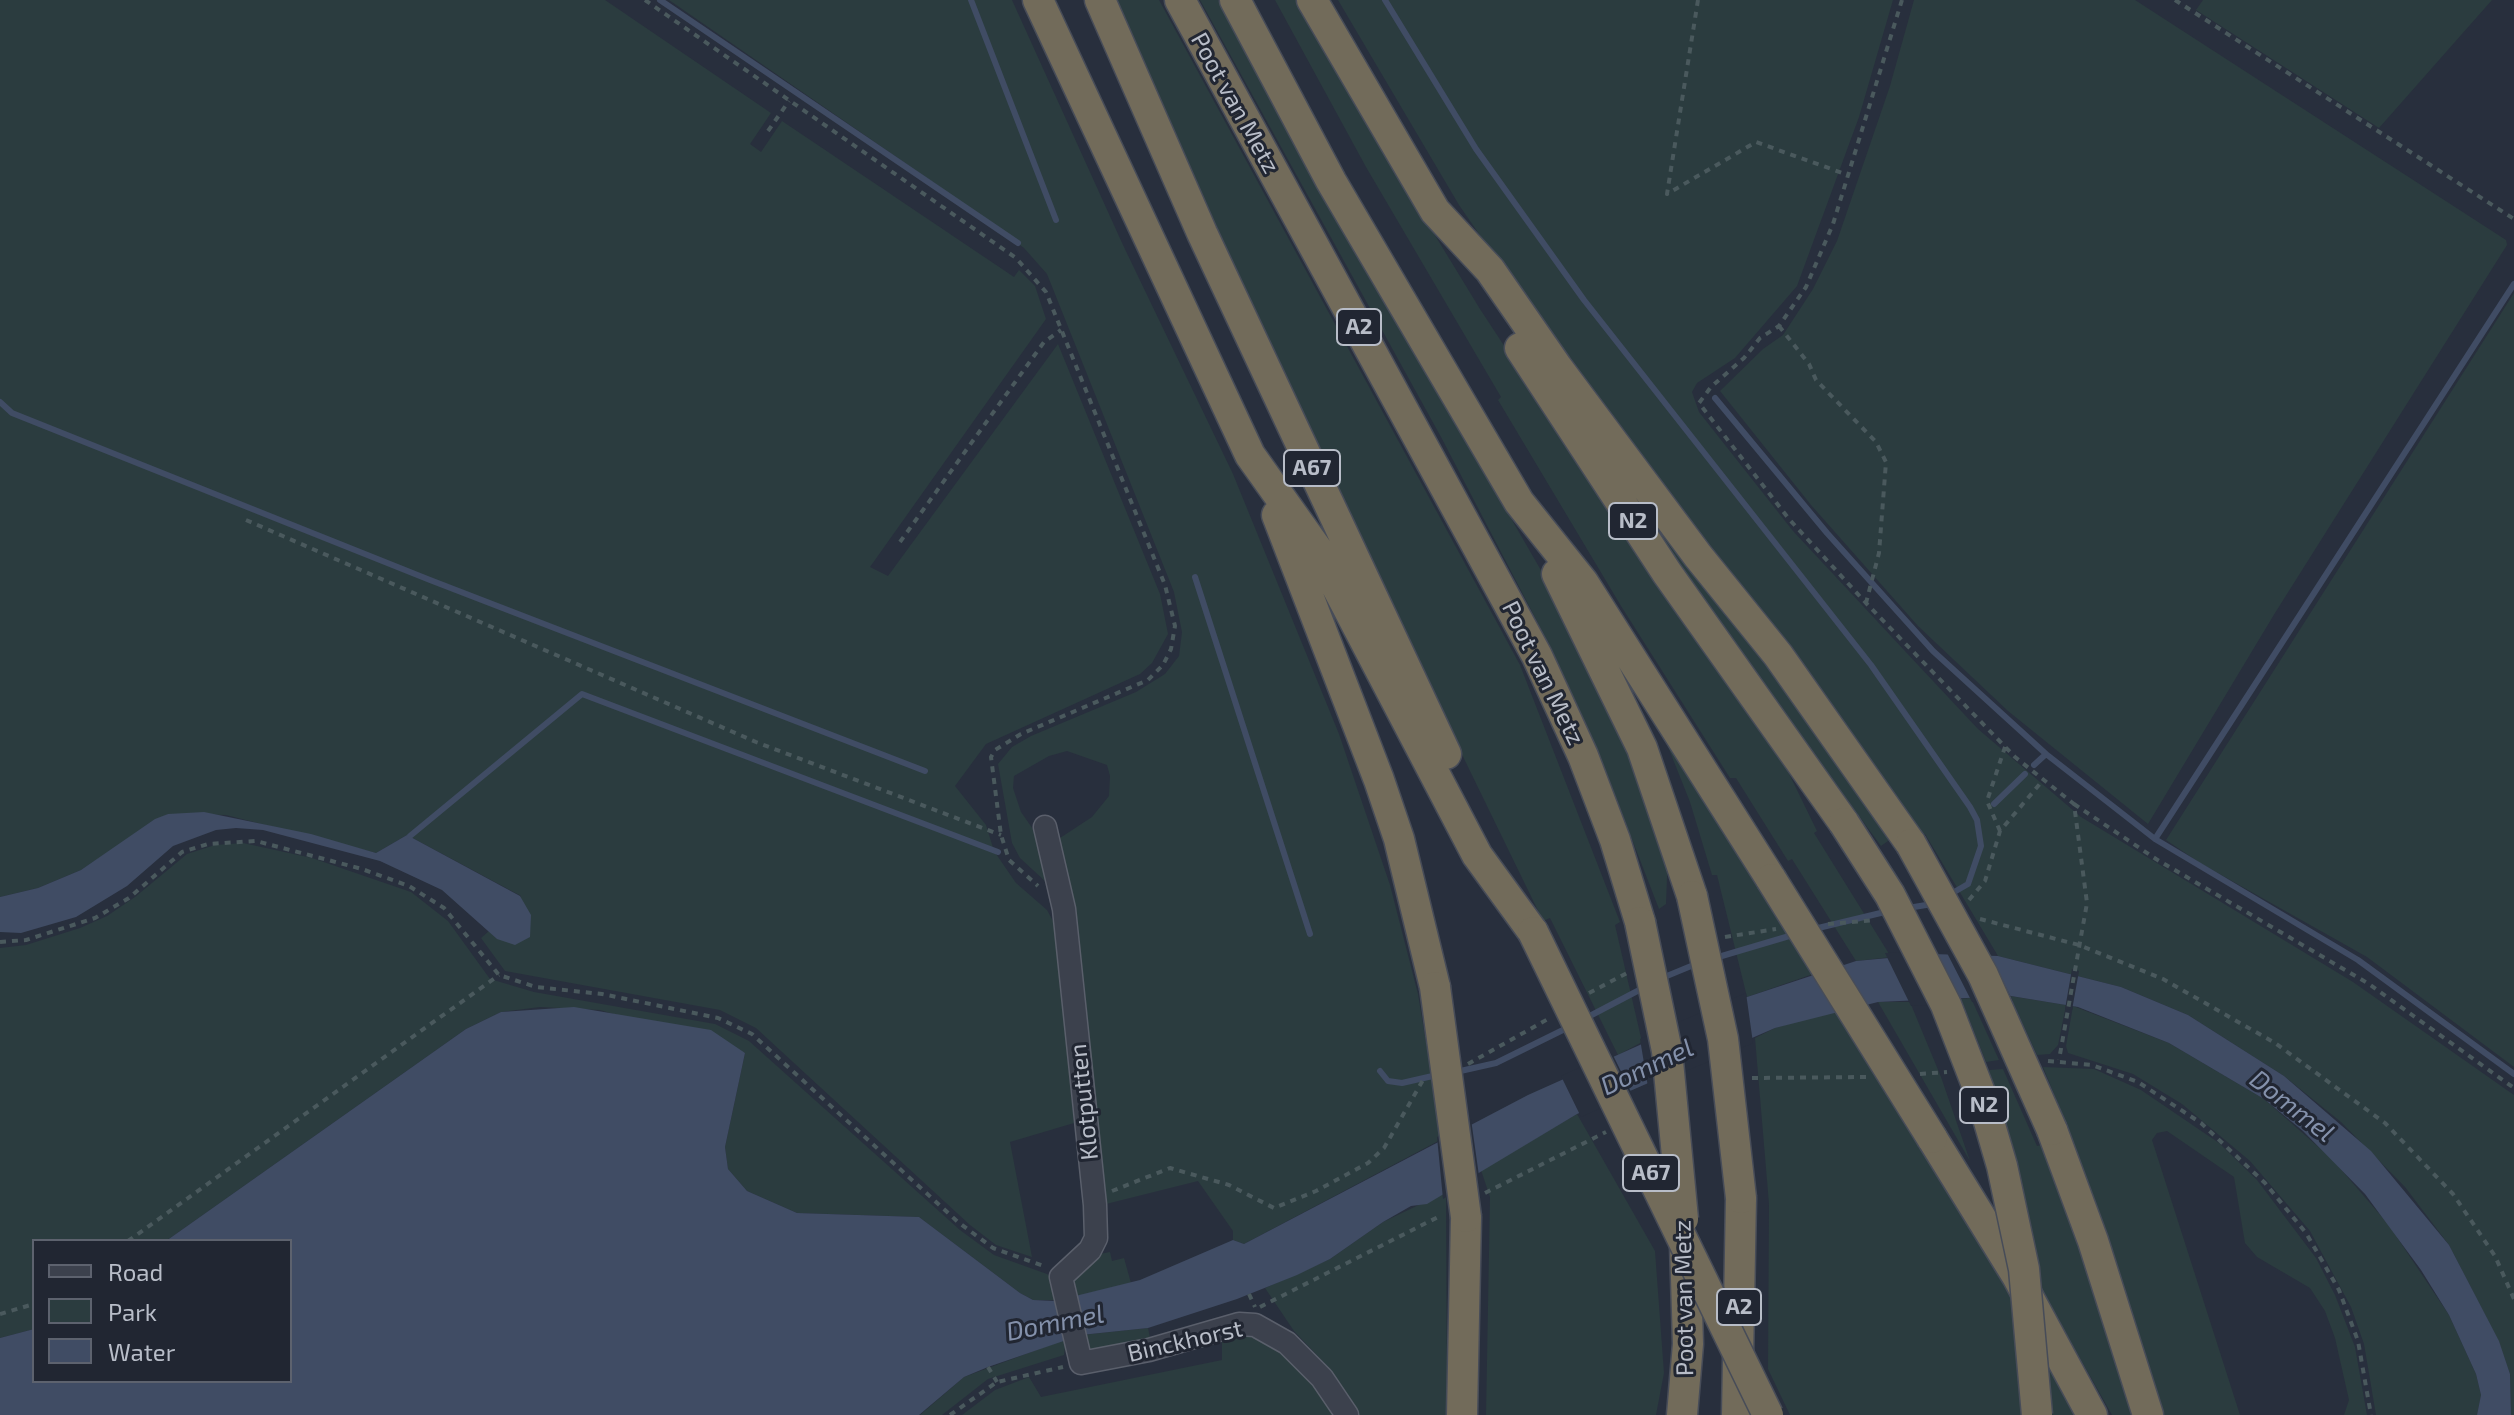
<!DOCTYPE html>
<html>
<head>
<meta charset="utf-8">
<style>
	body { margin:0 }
	#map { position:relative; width:2514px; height:1415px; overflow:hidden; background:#282f3d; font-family:"Exo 2",sans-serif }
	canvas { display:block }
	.legend { position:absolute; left:32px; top:1239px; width:260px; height:144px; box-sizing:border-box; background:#212632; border:2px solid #5d626e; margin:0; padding:10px 14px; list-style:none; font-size:24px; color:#b8bdc8 }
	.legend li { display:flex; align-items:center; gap:16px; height:40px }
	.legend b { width:40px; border:2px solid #5d626e }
</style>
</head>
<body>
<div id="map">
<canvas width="2514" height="1415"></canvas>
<ul class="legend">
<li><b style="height:10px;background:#3c414d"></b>Road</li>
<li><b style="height:22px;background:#2b3c3f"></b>Park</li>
<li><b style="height:22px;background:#404c64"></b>Water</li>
</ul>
</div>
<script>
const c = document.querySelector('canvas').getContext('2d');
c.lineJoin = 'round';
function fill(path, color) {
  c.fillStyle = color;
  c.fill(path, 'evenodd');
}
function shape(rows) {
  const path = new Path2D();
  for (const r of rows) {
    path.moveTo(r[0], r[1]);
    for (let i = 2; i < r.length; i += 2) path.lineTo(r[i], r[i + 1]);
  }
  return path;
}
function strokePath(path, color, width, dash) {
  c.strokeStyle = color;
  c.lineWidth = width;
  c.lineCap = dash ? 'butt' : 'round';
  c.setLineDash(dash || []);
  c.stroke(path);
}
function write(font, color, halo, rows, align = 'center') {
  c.font = font + ' "Exo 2",sans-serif';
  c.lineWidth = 6;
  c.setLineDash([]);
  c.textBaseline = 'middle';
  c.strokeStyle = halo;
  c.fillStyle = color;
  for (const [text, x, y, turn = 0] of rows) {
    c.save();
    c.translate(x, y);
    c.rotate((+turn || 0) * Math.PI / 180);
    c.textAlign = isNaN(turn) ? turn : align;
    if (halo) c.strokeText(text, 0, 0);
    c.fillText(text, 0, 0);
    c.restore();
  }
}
fill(shape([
	[0,0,605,0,771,113,750,144,761,152,782,121,1014,277,1019,270,1035,286,1046,319,870,567,888,576,1058,344,1160,594,1168,634,1152,663,1140,674,986,744,955,786,986,825,994,851,1016,883,1047,910,1055,925,1074,1123,1010,1142,1032,1257,996,1245,970,1225,756,1028,720,1010,505,971,481,938,489,931,497,939,521,896,407,835,376,853,226,815,168,814,81,870,38,888,0,897],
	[669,0,1012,0,1123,245,1233,474,1339,734,1390,885,1418,994,1442,1139,1244,1244,1233,1240,1233,1231,1198,1181,1102,1205,1060,838,1092,817,1109,796,1110,776,1107,765,1067,751,1049,756,1014,776,1013,788,1021,812,1042,842,1046,882,1020,858,1012,843,998,764,1012,747,1031,736,1136,692,1165,674,1179,656,1182,632,1174,592,1047,274,1024,248,934,183],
	[1114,0,1159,0,1520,665,1620,922,1615,925,1642,1042,1618,1055,1550,918,1543,921,1434,697,1214,228],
	[1200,0,1218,0,1320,187,1580,638,1626,734,1668,852,1666,904,1659,909,1597,749,1552,650,1441,437],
	[1275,0,1298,0,1386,155,1480,309,1658,580,1777,749,1817,831,1814,833,1891,957,1856,961,1792,859,1788,861,1736,778,1730,778,1621,606,1498,400,1501,397,1366,167],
	[1338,0,1893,0,1859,117,1797,286,1735,358,1697,383,1692,392,1699,412,1793,531,1918,665,1978,729,2081,817,2353,982,2514,1095,2514,1415,2511,1415,2510,1374,2499,1342,2449,1245,2405,1187,2341,1122,2284,1076,2188,1015,2121,987,1998,956,1925,834,1922,835,1557,347,1459,205],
	[1914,0,2135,0,2506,240,2507,245,2275,613,2148,824,2008,711,1918,626,1811,505,1720,391,1763,349,1783,335,1813,289,1837,241,1890,86],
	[2203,0,2492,0,2379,128,2196,10],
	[2514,293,2514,1067,2367,957,2200,863,2166,840],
	[1531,336,1886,821,1888,841,1881,846,1676,567],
	[1651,704,1813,974,1747,997,1717,875,1712,875,1690,802],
	[243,843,312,858,411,892,448,921,490,979,534,992,715,1024,749,1041,960,1230,994,1255,1047,1274,1053,1279,1057,1300,1033,1300,1020,1293,919,1217,797,1213,747,1191,728,1169,725,1147,745,1053,600,1010,540,1007,501,1012,466,1029,166,1241,34,1241,34,1329,0,1338,0,948,26,945,80,928,107,916,135,897,187,854,215,845],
	[2010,996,2066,1005,2058,1045,2050,1054,2037,1055],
	[1971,998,1999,1060,1986,1062,1961,999],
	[1878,1002,1910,1002,1941,1077,1970,1161],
	[2073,1006,2169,1043,2264,1099,2332,1159,2388,1224,2449,1315,2476,1374,2481,1395,2477,1415,2376,1415,2364,1344,2351,1307,2310,1231,2250,1161,2182,1104,2133,1074,2068,1053,2066,1046],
	[1834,1010,1978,1234,2080,1415,1790,1415,1768,1369,1769,1204,1755,1038,1775,1028],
	[2043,1067,2094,1069,2141,1090,2219,1143,2257,1180,2316,1258,2335,1295,2355,1347,2367,1415,2344,1415,2349,1400,2335,1338,2325,1311,2310,1288,2257,1257,2245,1243,2234,1177,2167,1131,2157,1133,2152,1140,2240,1415,2157,1415,2065,1133,2069,1131],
	[2003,1069,2037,1146,2042,1145,2142,1415,2112,1415,2042,1291,2014,1151,1989,1070],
	[1577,1114,1655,1251,1664,1373,1656,1415,1486,1415,1490,1197,1481,1170],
	[1446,1192,1447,1415,1358,1415,1330,1369,1294,1331,1265,1288,1330,1259,1383,1222],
	[1110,1252,1112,1261,1124,1258,1131,1283,1070,1298,1070,1279,1100,1254],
	[1148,1328,1151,1343,1087,1351,1082,1335],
	[1232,1332,1255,1334,1282,1348,1339,1415,962,1415,995,1390,1029,1377,1041,1397,1222,1360,1222,1341],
	[1066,1339,1064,1355,988,1379,942,1415,920,1415,964,1377]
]), '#2b3c3f');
fill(shape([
	[204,812,311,834,376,853,407,835,520,896,531,915,530,937,515,945,497,939,442,890,380,861,263,830,236,828,216,830,173,846,127,886,76,917,21,933,0,932,0,897,38,888,81,870,155,819,168,814],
	[1932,954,1998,956,2121,987,2188,1015,2284,1076,2371,1151,2449,1245,2499,1341,2510,1374,2511,1415,2477,1415,2481,1395,2476,1374,2449,1315,2421,1270,2365,1194,2303,1131,2264,1099,2169,1043,2078,1007,2011,996,1878,1002,1775,1028,1577,1114,1427,1204,1411,1206,1383,1222,1330,1259,1297,1275,1237,1299,1148,1328,1081,1335,988,1367,964,1377,919,1415,0,1415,0,1338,34,1329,34,1381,290,1381,290,1241,166,1241,466,1029,501,1012,574,1007,711,1030,745,1053,725,1147,728,1169,747,1191,797,1213,919,1217,1020,1293,1033,1300,1055,1301,1140,1280,1233,1240,1244,1244,1528,1095,1747,997,1856,961]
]), '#404c64');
fill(shape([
	[1936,951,1961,1003,1911,1006,1885,953],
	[1946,951,1988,952,2013,1001,1972,1002],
	[2072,969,2079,971,2072,1010,2065,1009],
	[1746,993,1753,1043,1648,1087,1640,1039],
	[1612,1053,1632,1094,1581,1117,1561,1076],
	[1471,1119,1479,1176,1443,1199,1437,1137]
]), '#282f3d');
strokePath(shape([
	[660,0,1018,243],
	[971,0,1056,220],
	[1385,0,1476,149,1584,300,1871,665,1970,807,1977,820,1981,846,1968,884,1949,895],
	[1715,398,1827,533,1933,651,2046,754,2155,839,2358,960,2514,1074],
	[0,402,12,413,430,580,925,771],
	[1195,577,1310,934],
	[2034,765,2046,754],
	[1994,804,2025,774],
	[410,836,582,694,998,852],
	[2155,839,2514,284],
	[1908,908,1932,904],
	[1814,929,1889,911],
	[1715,958,1796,934],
	[1662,978,1696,964],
	[1584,1019,1645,987],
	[1380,1071,1388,1081,1402,1083,1437,1075],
	[1456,1072,1496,1063,1571,1026]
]), '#404c64', 6);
const minor = shape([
	[1045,827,1064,909,1095,1205,1096,1238,1090,1250,1061,1277,1081,1363,1149,1350,1239,1324,1255,1325,1287,1343,1322,1378,1347,1415]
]);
const highway = shape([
	[1038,0,1250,455,1317,549,1477,855,1533,932],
	[1100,0,1202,233,1446,754],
	[1180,0,1537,656,1583,756,1615,840,1640,922],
	[1235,0,1331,181,1519,502,1583,582,1771,879],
	[1312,0,1435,211,1490,270,1557,367,1698,556,1778,655,1911,844],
	[1520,348,1667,573,1844,823],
	[1277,515,1379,780,1399,839,1435,987],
	[1557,574,1642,748,1692,896],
	[2052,1130,2093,1241,2148,1415],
	[1932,1138,2017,1276,2092,1415],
	[1462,1415,1466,1217],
	[1682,1415,1688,1344,1685,1245],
	[1737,1415,1741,1198]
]);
strokePath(minor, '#5a5f6b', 25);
strokePath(highway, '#474c58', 33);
strokePath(shape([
	[645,0,1016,258,1046,292,1165,585,1175,626,1171,649,1163,665,1148,680,1021,734,995,750,991,757,1001,835,1009,860,1038,886],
	[1698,0,1667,194,1756,142,1848,175],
	[1902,0,1833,224,1806,287,1779,326,1760,338,1744,358,1711,387,1699,403,1789,519,1866,603,2015,757,2074,804,2087,903,2059,1060],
	[2175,0,2514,219],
	[768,131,789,101],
	[1779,326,1809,364,1816,380,1876,442,1886,462,1879,553,1866,603],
	[246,520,756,742,1001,835],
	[900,542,1044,342,1061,330],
	[2074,804,2156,859,2369,984,2514,1088],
	[2000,831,1987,801,2005,747],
	[1969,900,1985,881,2000,831,2044,779],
	[1980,919,2079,945,2163,979,2275,1043,2385,1123,2453,1194,2495,1256,2514,1299],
	[1828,924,1875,920],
	[1725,937,1776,929],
	[0,942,26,940,95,918,129,898,182,852,208,844,256,841,362,869,409,886,444,908,499,975,536,987,602,994,718,1018,752,1034,958,1222,993,1248,1044,1266],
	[1589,993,1627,973],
	[2048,1061,2092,1065,2138,1082,2201,1123,2265,1183,2306,1233,2339,1290,2358,1341,2371,1415],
	[1468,1064,1548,1019],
	[1920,1074,1947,1072],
	[1752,1078,1868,1077],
	[1112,1191,1170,1168,1229,1185,1274,1208,1316,1191,1368,1163,1384,1148,1423,1080],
	[1485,1193,1606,1132],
	[128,1241,499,975],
	[1249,1294,1255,1307],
	[1260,1307,1442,1215],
	[0,1314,34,1304],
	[988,1367,997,1382],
	[950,1415,997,1382,1063,1367]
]), '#4a595d', 4, [6, 6]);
strokePath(minor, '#3c414d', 22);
strokePath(highway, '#726b5a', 30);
const highwayBridge = shape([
	[1844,823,1890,895,1946,1005,1982,1098,2002,1166,2024,1269,2037,1415],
	[1911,844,1983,975,2052,1130],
	[1771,879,1932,1138],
	[1692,896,1723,1039,1741,1198],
	[1640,922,1667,1051,1683,1219],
	[1533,932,1768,1415],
	[1435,987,1466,1217]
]);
strokePath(highwayBridge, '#474c58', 33, []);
strokePath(highwayBridge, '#726b5a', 30);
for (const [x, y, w] of [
	[1359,327,44],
	[1312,468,56],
	[1633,521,48],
	[1984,1105,48],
	[1651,1173,56],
	[1739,1307,44]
]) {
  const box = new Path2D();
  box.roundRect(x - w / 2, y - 18, w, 36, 6);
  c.fillStyle = '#212632';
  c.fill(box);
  strokePath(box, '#b8bdc8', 2);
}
write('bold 22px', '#b8bdc8', null, [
	["A2",1359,327],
	["A67",1312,468],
	["N2",1633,521],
	["N2",1984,1105],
	["A67",1651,1173],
	["A2",1739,1307]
]);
write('24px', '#b8bdc8', '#212632', [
	["Poot van Metz",1235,103,61],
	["Poot van Metz",1543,673,64],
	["Klotputten",1084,1102,-96],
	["Poot van Metz",1684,1298,-91],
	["Binckhorst",1185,1341,-13]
]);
write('italic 26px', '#8491ab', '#212632', [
	["Dommel",1647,1067,-25],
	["Dommel",2292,1106,38],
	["Dommel",1055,1323,-11]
]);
</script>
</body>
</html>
